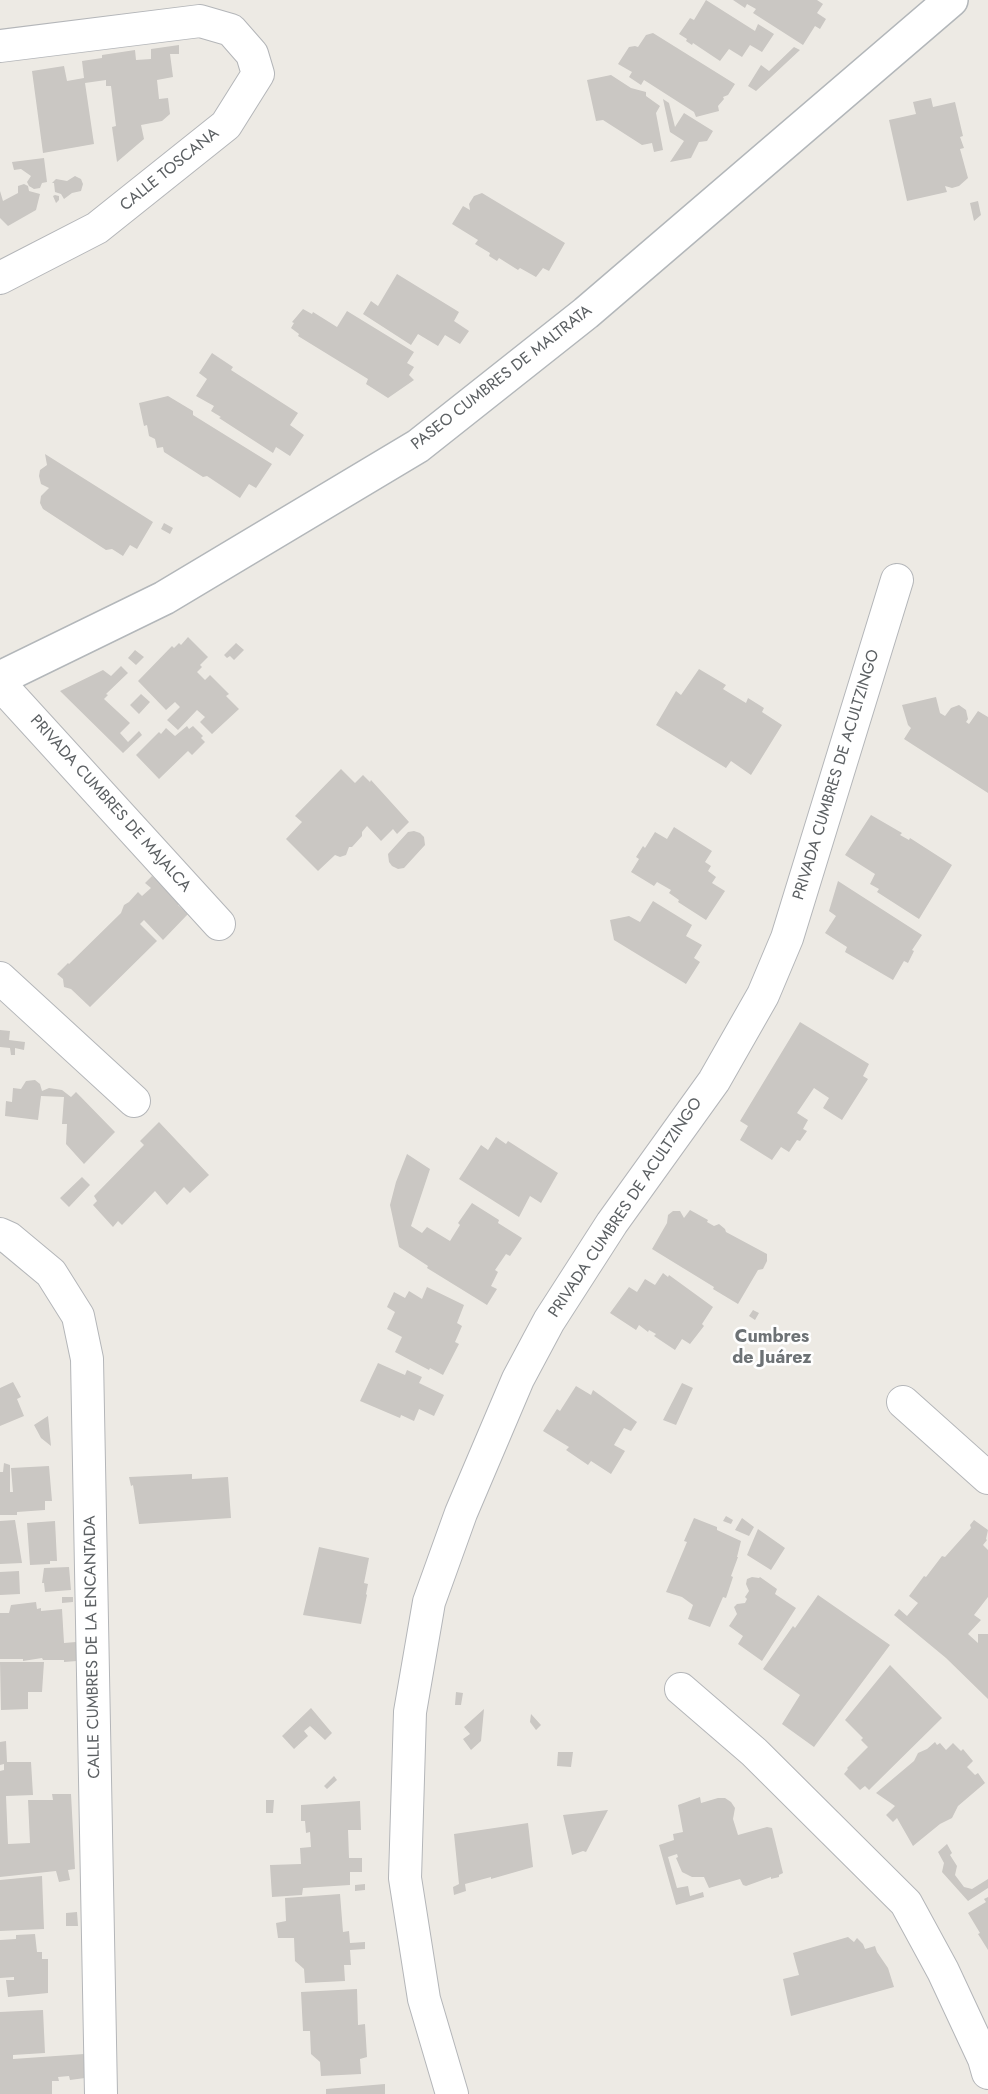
<!DOCTYPE html>
<html>
<head>
<meta charset="utf-8">
<style>
	body { margin:0 }
	canvas { display:block; background:#edeae4 }
</style>
</head>
<body>
<canvas width="988" height="2094"></canvas>
<script>
const c = document.querySelector('canvas').getContext('2d');
c.lineJoin = 'round';
function fill(path, color) {
  c.fillStyle = color;
  c.fill(path, 'evenodd');
}
function shape(rows) {
  const path = new Path2D();
  for (const r of rows) {
    path.moveTo(r[0], r[1]);
    for (let i = 2; i < r.length; i += 2) path.lineTo(r[i], r[i + 1]);
  }
  return path;
}
function strokePath(path, color, width, dash) {
  c.strokeStyle = color;
  c.lineWidth = width;
  c.lineCap = dash ? 'butt' : 'round';
  c.setLineDash(dash || []);
  c.stroke(path);
}
function write(font, color, halo, rows, align = 'center') {
  c.font = font + ' Jost,sans-serif';
  c.lineWidth = 5;
  c.setLineDash([]);
  c.textBaseline = 'middle';
  c.strokeStyle = halo;
  c.fillStyle = color;
  for (const [text, x, y, turn = 0] of rows) {
    c.save();
    c.translate(x, y);
    c.rotate((+turn || 0) * Math.PI / 180);
    c.textAlign = isNaN(turn) ? turn : align;
    if (halo) c.strokeText(text, 0, 0);
    c.fillText(text, 0, 0);
    c.restore();
  }
}
fill(shape([
	[706,0,755,31,758,24,774,34,762,52,750,45,742,57,729,49,720,61,693,43,692,45,686,41,687,39,679,34,690,18,694,20],
	[733,0,817,0,823,4,817,13,826,19,820,29,815,26,803,45,753,13,756,9,747,4,745,8],
	[653,33,735,84,728,95,723,97,724,99,718,106,719,111,696,117,694,112,644,80,641,85,629,77,632,72,618,64,629,47,635,46,638,47,646,35],
	[179,45,179,54,170,54,173,77,157,80,159,99,168,98,170,114,162,121,141,125,144,139,117,162,112,127,116,126,111,86,106,86,106,80,85,83,94,144,43,153,32,71,64,66,67,81,84,78,82,61,102,58,102,55,135,50,136,60,151,59,151,49],
	[794,47,800,50,756,91,748,86,761,65,769,71],
	[611,75,631,88,646,92,646,96,660,106,656,113,663,150,654,152,652,143,642,145,603,120,596,121,587,80],
	[931,98,933,107,955,102,963,136,960,137,964,148,960,149,968,178,959,186,952,188,945,186,947,192,907,201,889,120,916,114,913,102],
	[663,99,669,103,675,127,684,113,713,131,707,141,699,142,691,158,670,162,684,141,670,132],
	[44,158,47,182,42,183,40,188,34,189,29,186,27,182,31,176,21,169,14,170,12,162],
	[75,176,81,179,83,184,81,191,72,193,64,199,61,194,55,192,54,183,52,183,56,179,67,181],
	[24,184,28,186,29,191,40,194,36,210,8,226,0,218,0,191,3,201,18,193,18,186],
	[482,193,565,243,549,271,543,268,536,277,520,268,518,270,499,258,497,261,489,256,490,253,475,244,478,240,452,224,463,206,470,210,469,204,474,196],
	[55,195,59,196,59,200,56,203,53,196],
	[978,201,981,215,974,221,970,203],
	[397,274,459,312,454,321,469,331,460,344,445,335,438,346,418,334,411,345,363,314,371,301,378,306],
	[303,309,312,314,313,312,337,327,347,311,414,352,407,363,414,367,409,375,414,380,388,398,366,384,368,379,298,336,299,334,291,328,294,323,292,322],
	[212,353,233,367,231,370,298,413,290,425,304,435,290,456,276,447,273,453,219,418,221,417,211,411,214,406,196,396,207,379,199,373],
	[168,396,193,411,193,415,272,464,256,488,249,484,240,498,207,476,203,477,164,452,163,447,157,448,155,439,149,436,147,425,144,426,139,403],
	[45,454,153,522,137,549,130,545,123,556,112,549,106,550,43,509,40,503,41,496,49,488,41,484,39,476,40,470,47,465],
	[164,523,173,528,170,534,161,529],
	[188,637,208,657,200,665,202,667,197,672,205,680,210,675,229,694,226,696,239,709,212,734,200,722,205,717,197,710,178,730,167,720,180,707,175,702,166,710,138,681,172,646,174,648,179,643,181,645],
	[236,643,244,650,234,660,230,656,227,658,224,655],
	[135,650,144,657,136,665,128,658],
	[121,666,128,673,106,694,108,695,104,699,130,723,120,733,128,742,139,731,142,735,123,753,60,691,103,670,111,676],
	[699,669,726,685,723,689,746,703,748,698,764,708,762,712,782,725,751,775,731,761,726,768,656,725,676,691,681,695],
	[141,694,150,702,139,714,130,705],
	[936,697,940,713,945,716,951,708,959,705,966,710,968,719,966,722,969,724,978,711,988,717,988,793,904,739,911,728,908,725,902,705],
	[187,726,189,729,193,726,203,736,201,738,205,742,192,755,188,751,159,779,136,755,159,732,161,734,166,728,175,736],
	[341,769,355,783,363,775,370,782,371,780,409,822,397,834,393,829,381,841,367,826,362,832,362,836,352,847,349,847,346,855,340,857,335,855,318,871,286,839,302,822,295,816],
	[871,815,902,833,900,835,909,840,910,838,952,865,919,919,877,892,879,889,870,884,875,874,845,855],
	[674,827,712,851,705,862,711,866,708,871,716,877,712,883,725,891,706,920,678,902,679,900,669,893,671,890,657,882,654,886,631,872,639,859,636,857,643,846,645,848,655,832,667,839],
	[414,831,420,833,424,837,425,845,404,868,398,869,392,866,389,862,388,854,408,832],
	[152,876,181,901,178,905,188,914,163,940,144,920,140,924,157,941,90,1007,71,989,64,987,63,979,57,974,68,963,69,964,121,913,124,905,129,902,138,892,142,896,151,888,145,883],
	[838,881,922,935,912,950,914,951,908,963,904,961,893,980,845,952,847,947,825,933,836,916,829,911],
	[653,901,692,925,686,936,702,945,694,958,700,962,686,984,614,940,610,920,629,916,640,922],
	[800,1022,869,1064,863,1076,868,1079,842,1120,823,1108,829,1098,814,1088,797,1113,808,1120,803,1129,807,1131,800,1141,797,1140,789,1152,781,1147,772,1160,740,1140,748,1126,740,1121],
	[0,1030,10,1031,9,1040,25,1042,24,1050,15,1048,15,1055,11,1055,10,1048,0,1047],
	[35,1080,40,1084,42,1091,49,1088,62,1090,71,1097,76,1092,115,1132,84,1164,66,1144,67,1124,62,1124,64,1097,41,1096,38,1120,5,1116,6,1101,12,1102,13,1088,21,1089,26,1081],
	[159,1122,209,1175,190,1193,184,1187,167,1205,155,1191,122,1225,118,1221,113,1227,93,1205,97,1201,94,1196,144,1145,140,1141],
	[496,1137,506,1144,508,1141,558,1173,541,1203,530,1196,519,1217,459,1179,481,1145,488,1150],
	[407,1154,430,1169,411,1226,422,1233,427,1227,450,1241,460,1225,458,1223,472,1203,499,1220,498,1223,522,1238,510,1256,506,1254,495,1270,498,1272,491,1286,497,1289,487,1305,427,1268,428,1266,399,1247,390,1205,396,1182],
	[82,1177,90,1185,69,1207,60,1198],
	[690,1210,708,1220,707,1222,714,1226,719,1224,725,1229,726,1232,767,1254,767,1261,763,1269,758,1270,738,1304,713,1289,714,1287,652,1249,667,1223,668,1215,673,1211,680,1211,684,1218],
	[663,1273,668,1277,669,1275,713,1307,702,1324,704,1326,690,1344,682,1339,675,1350,654,1336,656,1334,649,1330,648,1332,639,1325,636,1330,610,1313,629,1287,637,1292,645,1279,655,1285],
	[427,1287,464,1305,457,1323,462,1326,455,1342,459,1344,443,1375,430,1368,429,1370,395,1352,402,1337,387,1329,395,1312,387,1307,394,1292,405,1298,409,1291,422,1299],
	[753,1310,759,1313,755,1320,749,1316],
	[378,1363,405,1375,407,1370,422,1377,419,1383,444,1395,434,1416,419,1409,414,1421,401,1415,400,1418,360,1401],
	[13,1382,21,1397,17,1399,24,1416,0,1426,0,1388],
	[682,1383,693,1388,676,1425,663,1420],
	[576,1386,591,1395,593,1390,637,1422,631,1431,624,1428,614,1445,625,1451,611,1474,591,1461,588,1465,566,1450,569,1447,543,1431,557,1409,560,1411],
	[48,1416,51,1446,41,1438,34,1425],
	[4,1463,10,1465,10,1492,13,1492,11,1468,49,1466,52,1501,45,1501,45,1510,17,1512,17,1515,0,1515,0,1472,3,1472],
	[192,1474,192,1479,228,1477,231,1518,139,1524,133,1485,131,1486,129,1477],
	[726,1516,733,1520,731,1524,723,1521],
	[694,1518,717,1527,717,1530,741,1541,737,1557,738,1557,731,1576,733,1577,726,1598,723,1597,710,1627,688,1619,693,1605,682,1597,666,1592,687,1542,684,1541],
	[742,1518,754,1527,749,1536,735,1530],
	[15,1520,22,1563,0,1564,0,1521],
	[974,1520,988,1530,986,1539,987,1540,983,1545,988,1550,988,1597,974,1615,981,1620,968,1634,978,1643,978,1634,988,1634,988,1699,946,1658,894,1615,899,1609,907,1616,918,1603,909,1596,924,1576,926,1577,942,1556,945,1557,971,1528,970,1525],
	[55,1521,57,1561,50,1561,50,1564,30,1565,27,1523],
	[758,1529,785,1548,771,1570,747,1555],
	[319,1547,369,1558,364,1583,368,1584,366,1594,367,1595,361,1624,303,1615],
	[69,1567,71,1590,45,1592,44,1583,42,1583,44,1568],
	[19,1571,20,1594,0,1595,0,1572],
	[752,1577,759,1578,760,1577,777,1589,775,1594,796,1608,762,1661,738,1644,743,1636,729,1626,737,1614,734,1607,737,1604,745,1603,747,1599,745,1597,749,1591,746,1584,747,1579],
	[818,1595,890,1645,814,1747,782,1724,800,1695,763,1669,793,1626,795,1628],
	[62,1597,73,1597,73,1602,62,1603],
	[36,1602,37,1609,41,1608,41,1611,62,1609,64,1643,76,1642,77,1661,64,1662,64,1660,43,1660,42,1658,23,1661,23,1659,0,1659,0,1613,9,1613,11,1605],
	[0,1662,44,1662,42,1692,28,1692,28,1709,1,1710],
	[890,1665,942,1718,869,1790,865,1786,860,1790,844,1774,848,1769,847,1768,868,1747,861,1740,863,1738,845,1720],
	[456,1692,463,1693,461,1705,455,1705],
	[311,1708,332,1733,325,1740,310,1726,304,1731,308,1736,294,1749,282,1736],
	[484,1709,481,1741,471,1750,463,1739,470,1734,464,1727],
	[531,1714,541,1725,536,1730,530,1722],
	[6,1741,7,1762,31,1762,33,1795,6,1796,8,1844,30,1843,28,1800,53,1800,52,1794,71,1794,75,1869,68,1870,70,1880,59,1882,56,1871,0,1877,0,1771,4,1770,4,1764,0,1765,0,1742],
	[935,1742,937,1745,940,1743,946,1750,953,1743,961,1751,963,1749,973,1761,967,1767,975,1775,978,1773,985,1783,958,1806,952,1818,940,1824,913,1846,897,1818,893,1822,886,1815,895,1806,876,1793,914,1761,918,1753,927,1749],
	[558,1752,573,1752,571,1767,557,1766],
	[334,1776,337,1780,327,1789,324,1786],
	[700,1797,701,1803,718,1798,725,1798,731,1802,735,1808,733,1819,738,1835,767,1827,772,1828,783,1873,779,1875,779,1877,771,1879,771,1877,746,1886,743,1885,740,1879,709,1888,704,1877,692,1877,682,1872,676,1858,678,1857,677,1854,668,1857,677,1888,688,1886,690,1896,703,1892,704,1897,676,1905,659,1845,674,1840,673,1834,683,1832,678,1805],
	[266,1800,274,1800,273,1813,266,1813],
	[360,1801,361,1830,348,1830,349,1858,362,1858,362,1872,350,1872,350,1885,303,1888,302,1895,272,1897,270,1865,301,1864,300,1848,311,1847,310,1832,306,1833,305,1821,301,1821,301,1805],
	[608,1810,586,1852,583,1851,572,1855,563,1815],
	[528,1823,533,1867,491,1879,491,1877,465,1884,466,1891,454,1895,453,1887,459,1884,454,1834],
	[947,1844,952,1853,950,1855,957,1866,955,1875,964,1887,972,1889,988,1879,988,1888,968,1901,942,1872,944,1863,938,1852],
	[42,1876,44,1929,0,1931,0,1880],
	[365,1884,365,1890,355,1891,355,1885],
	[340,1894,343,1932,349,1931,350,1943,365,1942,365,1949,350,1950,351,1965,344,1965,345,1981,305,1983,304,1969,295,1961,294,1938,278,1938,276,1923,286,1921,285,1898],
	[988,1897,988,1950,978,1934,980,1933,968,1913,986,1902,984,1899],
	[77,1912,78,1926,66,1926,66,1913],
	[35,1934,37,1952,42,1952,42,1959,48,1959,48,1993,8,1997,6,1980,14,1980,14,1977,0,1978,0,1940,16,1939,16,1935],
	[848,1937,854,1942,857,1938,863,1944,865,1949,875,1946,877,1952,888,1968,894,1987,791,2016,783,1979,799,1975,793,1953],
	[357,1989,358,2025,365,2024,367,2057,360,2059,361,2074,321,2076,320,2062,311,2054,310,2031,303,2031,301,1992],
	[43,2010,45,2053,13,2055,13,2059,84,2054,85,2078,70,2080,69,2076,58,2077,59,2081,52,2081,52,2094,0,2094,0,2012],
	[385,2084,385,2094,326,2094,326,2089]
]), '#cac7c3');
const street = shape([
	[0,46,200,21,231,30,252,54,258,74,226,125,97,228,0,278],
	[0,684,219,924],
	[0,978,134,1101],
	[0,1234,9,1238,51,1273,78,1316,87,1359,101,2094],
	[903,1402,988,1478],
	[681,1689,754,1752,906,1903,943,1971,984,2059,988,2073],
	[452,2094,424,1999,405,1878,410,1712,429,1602,461,1513,518,1379,549,1321,612,1223,714,1081,763,995,787,938,897,580]
]);
const secondary = shape([
	[0,678,164,598,418,446,586,313,951,0]
]);
strokePath(street, '#b4b6b9', 34);
strokePath(secondary, '#b3b7ba', 36);
strokePath(street, '#fff', 32);
strokePath(secondary, '#fff', 33);
write('16px', '#5c6063', '#fff', [
	["CALLE TOSCANA",170,170,-39],
	["PASEO CUMBRES DE MALTRATA",502,378,-38],
	["PRIVADA CUMBRES DE ACULTZINGO",837,775,-73],
	["PRIVADA CUMBRES DE MAJALCA",110,804,48],
	["PRIVADA CUMBRES DE ACULTZINGO",626,1208,-56],
	["CALLE CUMBRES DE LA ENCANTADA",93,1647,-91]
]);
write('bold 18px', '#6d7275', '#fff', [
	["Cumbres",772,1338],
	["de Juárez",772,1359]
]);
</script>
</body>
</html>
